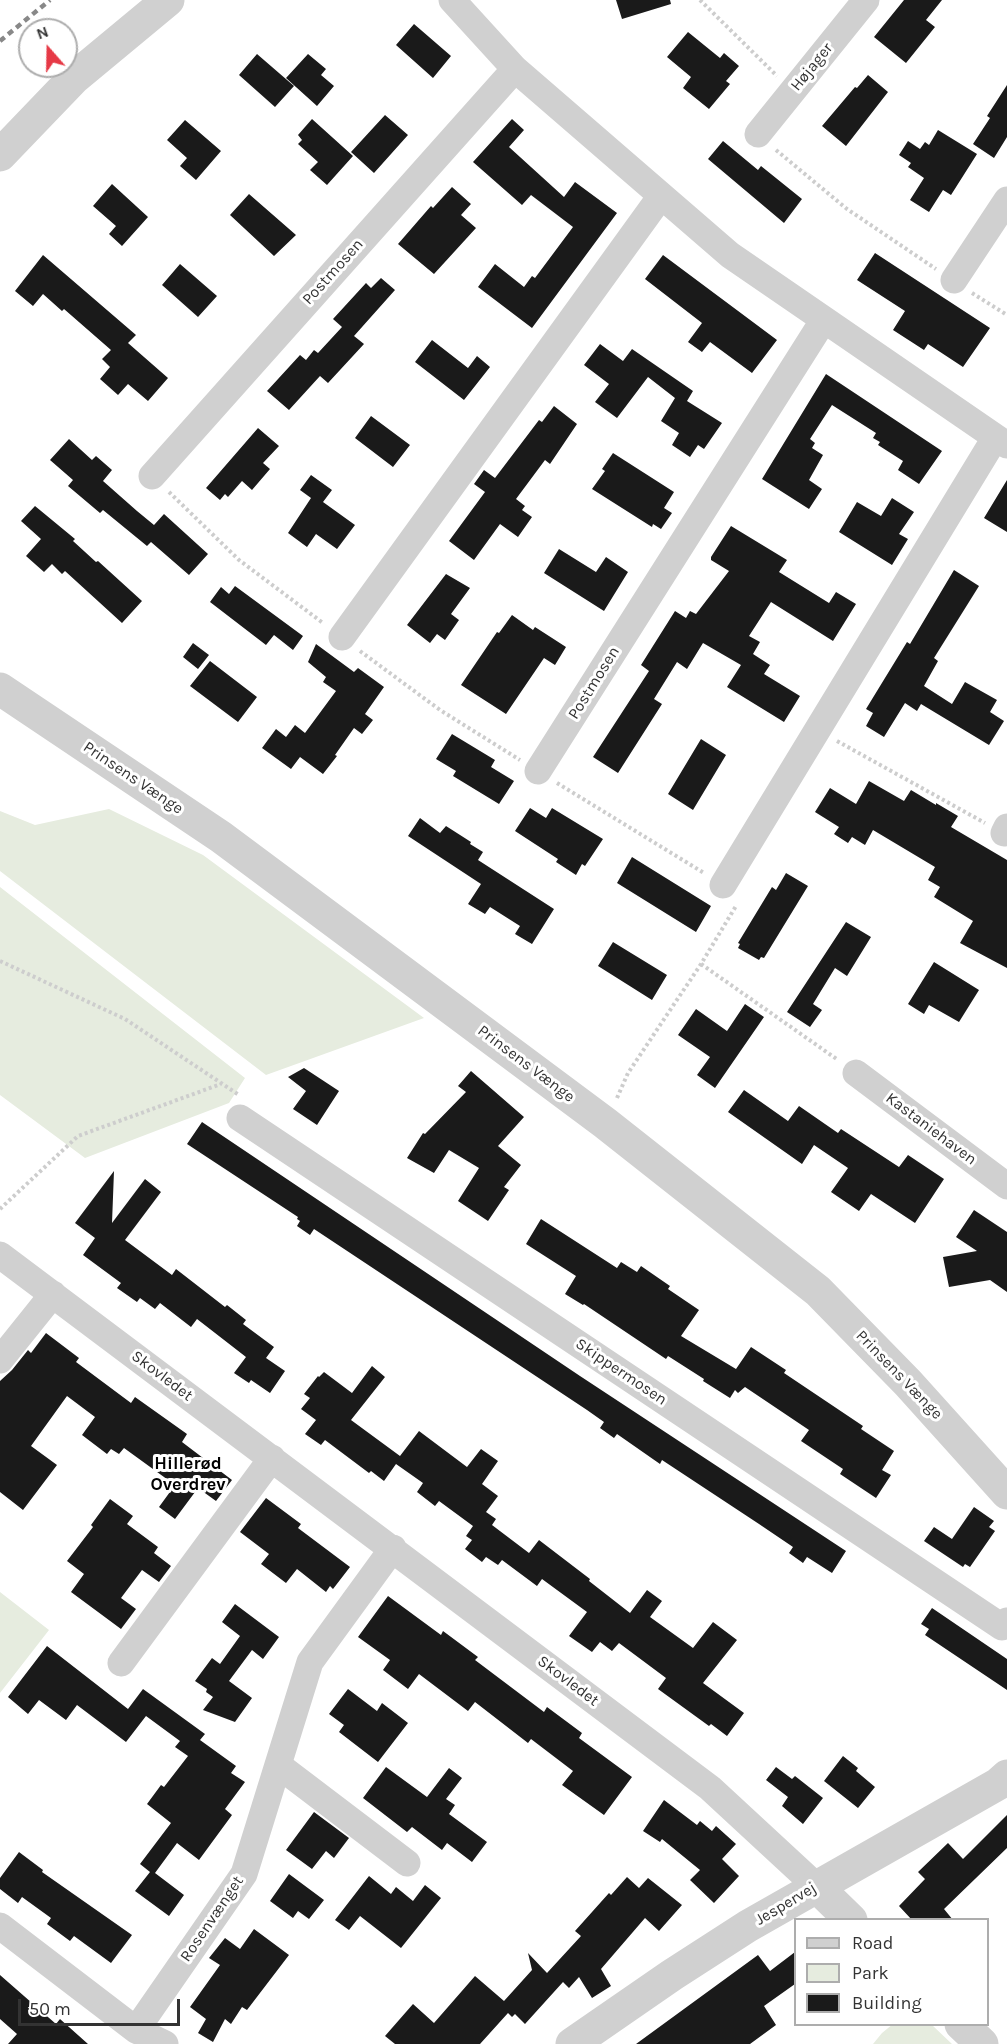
<!DOCTYPE html>
<html>
<head>
<meta charset="utf-8">
<style>
	body { margin:0 }
	#map { position:relative; width:1007px; height:2044px; overflow:hidden; background:#fff; font-family:Karla,sans-serif }
	canvas { display:block }
	.legend { position:absolute; left:794px; top:1918px; width:195px; height:108px; box-sizing:border-box; background:#fff; border:2px solid #adadad; margin:0; padding:8px 10px; list-style:none; font-size:18px; color:#333 }
	.legend li { display:flex; align-items:center; gap:12px; height:30px }
	.legend b { width:30px; border:2px solid #adadad }
	.north { position:absolute; left:18px; top:18px; width:60px; height:60px; box-sizing:border-box; background:#fff; border:2px solid #adadad; border-radius:50%; rotate:340deg; font-size:16px; font-weight:700; line-height:24px; text-align:center; color:#333 }
	.north::after { content:''; display:block; margin:auto; width:21px; height:27px; background:#e63946; clip-path:polygon(50% 0,100% 100%,50% 72%,0 100%) }
	.scale { position:absolute; left:18px; top:1999px; width:162px; height:27px; box-sizing:border-box; border:3px solid #333; border-top:0; padding-left:8px; font-size:18px; line-height:21px; white-space:nowrap; color:#333; -webkit-text-stroke:4px #fff; paint-order:stroke }
</style>
</head>
<body>
<div id="map">
<canvas width="1007" height="2044"></canvas>
<ul class="legend">
<li><b style="height:8px;background:#d0d0d0"></b>Road</li>
<li><b style="height:16px;background:#e6ecdf"></b>Park</li>
<li><b style="height:16px;background:#1a1a1a"></b>Building</li>
</ul>
<div class="north">N</div>
<div class="scale">50 m</div>
</div>
<script>
const c = document.querySelector('canvas').getContext('2d');
c.lineJoin = 'round';
function fill(path, color) {
  c.fillStyle = color;
  c.fill(path, 'evenodd');
}
function shape(rows) {
  const path = new Path2D();
  for (const r of rows) {
    path.moveTo(r[0], r[1]);
    for (let i = 2; i < r.length; i += 2) path.lineTo(r[i], r[i + 1]);
  }
  return path;
}
function strokePath(path, color, width, dash) {
  c.strokeStyle = color;
  c.lineWidth = width;
  c.lineCap = dash ? 'butt' : 'round';
  c.setLineDash(dash || []);
  c.stroke(path);
}
function write(font, color, halo, rows, align = 'center') {
  c.font = font + ' Karla,sans-serif';
  c.lineWidth = 6;
  c.setLineDash([]);
  c.textBaseline = 'middle';
  c.strokeStyle = halo;
  c.fillStyle = color;
  for (const [text, x, y, turn = 0] of rows) {
    c.save();
    c.translate(x, y);
    c.rotate((+turn || 0) * Math.PI / 180);
    c.textAlign = isNaN(turn) ? turn : align;
    if (halo) c.strokeText(text, 0, 0);
    c.fillText(text, 0, 0);
    c.restore();
  }
}
fill(shape([
	[109,809,203,855,424,1018,266,1075,0,871,0,811,35,825],
	[0,887,245,1078,229,1103,85,1158,0,1095],
	[0,1592,49,1630,0,1693],
	[893,2024,932,2025,952,2044,873,2044,882,2033]
]), '#e6ecdf');
fill(shape([
	[616,0,670,0,671,4,622,19],
	[904,0,942,0,926,20,935,27,906,63,874,37],
	[414,24,451,56,433,78,396,45],
	[688,32,720,58,724,53,739,66,726,81,730,84,709,109,683,88,691,77,667,57],
	[257,54,294,86,275,107,239,75],
	[308,54,326,69,321,75,334,86,317,106,286,78],
	[868,75,888,92,846,146,822,126,855,87,857,88],
	[1007,85,1007,137,994,158,973,144,990,118,987,116],
	[385,115,408,135,374,173,351,152],
	[312,119,353,156,327,185,310,170,318,162,298,144,302,140,298,135],
	[512,119,524,130,509,147,564,197,575,182,617,213,532,328,478,287,495,264,524,287,532,276,535,278,573,227,531,195,522,205,473,162],
	[185,120,221,151,196,180,180,166,187,158,167,140],
	[938,130,977,154,951,195,943,190,929,212,910,200,924,178,908,167,911,163,899,155,908,141,920,149,925,142,929,145],
	[723,141,758,170,761,166,802,199,784,223,708,159],
	[112,184,148,217,122,246,109,234,116,226,93,206],
	[452,187,471,204,461,215,476,228,434,274,398,244,431,206,433,208],
	[249,194,296,235,274,256,230,215],
	[875,253,990,328,963,367,928,344,924,350,893,330,905,311,857,280],
	[43,255,136,335,128,343,168,378,148,401,128,384,118,395,100,379,110,367,102,359,111,350,64,309,62,311,43,294,33,306,15,291],
	[663,255,777,340,752,373,710,342,702,352,688,342,702,323,645,279],
	[180,264,217,296,198,317,162,285],
	[381,278,395,290,354,336,364,344,328,383,320,376,289,410,267,391,300,355,306,360,314,350,318,353,342,327,333,319,366,283,371,288],
	[432,340,468,368,477,356,490,367,464,400,415,362],
	[600,344,623,361,632,349,693,391,687,401,722,423,704,449,698,445,690,457,672,445,679,433,661,421,675,398,648,377,617,418,595,402,609,384,584,365],
	[826,374,942,451,919,484,898,470,903,461,878,445,880,442,873,438,876,433,832,405,810,439,815,443,812,448,823,455,809,480,822,489,809,509,762,479],
	[554,406,577,424,550,464,545,460,516,499,525,506,522,510,532,517,518,537,500,524,474,560,449,541,485,492,474,484,484,470,495,478,539,420,542,422],
	[371,416,410,445,393,467,355,438],
	[258,428,279,446,263,463,270,469,252,490,242,481,228,497,225,494,220,500,206,488],
	[69,439,92,460,96,456,112,470,103,481,137,511,154,525,164,514,208,554,189,575,151,542,147,546,103,510,100,513,68,486,73,480,50,460],
	[613,453,674,492,664,508,672,513,661,529,653,524,652,527,592,489,605,471,602,469],
	[311,475,332,490,323,502,355,525,337,549,316,534,307,547,288,533,311,498,300,490],
	[1007,480,1007,532,984,518],
	[892,498,914,512,899,534,908,539,892,565,839,532,857,502,881,516],
	[35,506,75,539,73,541,96,562,98,561,142,601,122,623,65,571,62,574,52,564,44,572,26,556,41,539,21,521],
	[731,526,787,560,779,572,829,603,836,592,856,604,833,641,771,602,749,636,760,642,753,654,770,665,764,674,800,696,784,722,727,687,741,665,703,643,687,669,677,662,654,699,662,704,618,773,593,757,649,671,641,665,675,611,686,618,690,611,696,614,729,571,711,560,711,557],
	[559,549,596,572,606,557,628,572,604,611,544,573],
	[954,570,979,586,934,658,938,661,924,686,952,704,965,682,997,700,990,712,1004,721,989,745,921,704,917,711,905,703,884,737,866,726,873,713,866,709,907,642,910,644],
	[446,574,470,588,451,614,459,620,445,640,437,634,430,643,407,625],
	[235,586,303,636,293,650,274,635,266,645,210,602,221,587,229,594],
	[512,615,533,630,535,627,566,647,555,665,544,658,506,714,461,685,497,632,499,633],
	[193,643,209,655,198,669,183,657],
	[316,644,354,672,358,668,384,687,365,714,373,720,362,734,354,728,335,755,337,756,323,774,300,757,291,769,262,748,276,729,286,737,295,725,305,733,336,691,323,682,326,677,308,662],
	[210,661,257,697,238,722,190,686],
	[452,734,495,760,491,767,514,781,499,804,453,776,456,771,436,759],
	[701,739,726,755,693,810,668,794],
	[869,781,904,801,911,790,936,805,936,803,958,816,951,827,1007,860,1007,968,960,943,973,921,934,897,940,887,928,880,935,867,873,830,865,845,852,837,848,843,834,834,839,827,815,812,830,788,856,804],
	[530,808,546,818,552,808,603,839,585,866,582,864,576,875,556,862,558,859,515,831],
	[420,818,440,833,446,826,471,842,470,844,483,852,478,860,554,909,532,944,515,934,520,926,490,907,485,914,468,904,481,884,408,836],
	[632,857,711,906,696,932,617,883],
	[786,873,808,886,764,958,761,957,759,960,738,948,740,944,738,943,772,887,776,890],
	[846,922,871,937,847,976,835,968,813,1004,822,1010,810,1027,787,1012],
	[613,942,667,975,652,1000,598,966],
	[934,962,979,990,959,1022,929,1005,924,1014,908,1004],
	[745,1004,764,1017,715,1088,697,1075,710,1057,678,1035,696,1009,727,1031],
	[304,1068,339,1091,317,1125,293,1109,306,1091,288,1077],
	[471,1071,524,1117,498,1146,521,1165,504,1187,509,1190,488,1221,458,1201,479,1168,449,1150,434,1173,407,1158,423,1133,425,1134,466,1092,458,1086],
	[744,1090,788,1121,799,1106,838,1133,841,1129,899,1167,908,1155,944,1179,915,1223,871,1194,859,1211,831,1192,848,1168,814,1145,802,1164,728,1112],
	[202,1122,580,1376,846,1551,832,1573,807,1557,803,1563,789,1553,793,1547,759,1524,662,1460,660,1464,617,1434,614,1438,600,1428,604,1422,587,1410,314,1229,310,1235,297,1226,300,1221,297,1219,298,1217,187,1144],
	[114,1171,112,1223,145,1179,161,1192,125,1240,172,1275,176,1269,225,1307,227,1305,246,1320,243,1324,274,1347,266,1358,285,1371,270,1393,251,1380,249,1383,234,1373,246,1357,197,1319,191,1327,160,1303,155,1309,140,1298,137,1302,117,1288,121,1283,83,1255,95,1238,75,1223],
	[974,1210,1007,1232,1007,1292,990,1280,949,1287,943,1257,977,1251,956,1237],
	[541,1219,617,1268,621,1262,637,1272,641,1266,670,1286,668,1289,699,1310,681,1336,736,1369,751,1347,786,1370,784,1373,863,1426,861,1429,894,1451,882,1470,891,1475,876,1498,840,1474,843,1469,801,1441,809,1430,745,1387,738,1393,735,1390,730,1398,703,1381,704,1379,668,1356,666,1359,584,1304,583,1305,565,1294,576,1276,526,1244],
	[46,1333,79,1358,76,1362,131,1403,135,1397,187,1434,182,1442,232,1480,216,1501,198,1488,175,1519,159,1507,175,1485,124,1448,119,1454,111,1449,107,1454,82,1435,95,1417,67,1396,31,1446,57,1465,23,1510,0,1492,0,1381,12,1370,28,1350,31,1353],
	[372,1366,385,1377,351,1420,400,1456,419,1431,467,1467,481,1449,498,1461,482,1484,498,1496,486,1512,496,1519,492,1525,529,1553,539,1540,590,1579,589,1581,630,1613,647,1590,662,1601,650,1617,693,1648,713,1622,737,1640,703,1683,744,1713,727,1736,711,1724,709,1726,658,1689,666,1678,619,1643,612,1651,600,1642,592,1652,569,1636,587,1612,542,1579,537,1586,502,1560,498,1565,486,1557,482,1562,465,1549,472,1540,466,1536,473,1526,439,1501,435,1506,417,1492,423,1483,396,1464,384,1481,371,1471,369,1473,325,1440,321,1445,305,1434,316,1420,301,1409,310,1398,304,1394,318,1376,319,1377,324,1372,352,1393],
	[266,1498,301,1524,298,1528,350,1567,333,1589,330,1586,326,1592,297,1569,286,1583,261,1564,269,1554,240,1532],
	[110,1499,133,1516,127,1524,158,1547,154,1553,171,1566,159,1582,142,1570,121,1598,136,1609,121,1629,71,1592,84,1574,67,1561,93,1527,91,1525],
	[974,1507,994,1521,989,1527,995,1531,970,1567,965,1564,963,1567,924,1541,934,1527,952,1539],
	[388,1596,441,1635,443,1631,478,1657,475,1660,544,1712,547,1707,582,1733,579,1738,632,1777,604,1815,562,1785,573,1771,531,1739,528,1743,475,1702,468,1711,419,1674,408,1689,383,1670,390,1660,358,1637],
	[235,1604,279,1637,263,1659,252,1650,229,1681,252,1698,235,1722,203,1710,213,1697,206,1692,207,1689,195,1681,212,1658,220,1664,240,1636,222,1622],
	[932,1608,1007,1659,1007,1690,925,1635,929,1629,921,1624],
	[47,1646,128,1709,143,1689,205,1734,200,1740,236,1766,231,1773,245,1782,225,1809,232,1815,199,1860,177,1843,155,1873,184,1895,169,1916,135,1891,150,1872,140,1864,171,1823,147,1804,161,1785,164,1787,188,1756,175,1747,180,1741,146,1716,126,1742,77,1705,66,1720,39,1700,28,1714,8,1697],
	[348,1689,377,1711,382,1703,408,1723,378,1762,339,1732,344,1725,329,1714],
	[843,1756,858,1768,856,1771,875,1787,858,1808,824,1781],
	[386,1767,427,1797,449,1768,462,1778,446,1799,455,1805,449,1814,487,1842,472,1862,447,1843,442,1850,412,1827,407,1832,363,1798],
	[776,1767,792,1779,795,1776,823,1798,803,1824,782,1806,788,1797,766,1780],
	[664,1800,697,1825,700,1821,712,1831,716,1826,736,1844,722,1859,739,1876,714,1903,690,1880,700,1870,662,1839,660,1842,643,1831],
	[314,1812,349,1838,334,1858,326,1851,312,1869,286,1850],
	[1007,1815,1007,1848,944,1909,953,1920,912,1920,899,1906,925,1879,918,1872,948,1843,963,1859],
	[19,1852,43,1870,42,1872,132,1935,111,1963,74,1936,70,1941,47,1924,51,1918,22,1897,18,1903,0,1889,0,1878],
	[289,1874,324,1900,309,1919,298,1911,293,1918,270,1901],
	[369,1876,391,1894,396,1887,413,1901,425,1885,441,1898,401,1948,360,1916,349,1930,335,1920],
	[627,1877,639,1888,648,1878,682,1905,659,1931,645,1918,601,1969,611,1986,592,1998,579,1977,569,1988,563,1982,525,2024,515,2014,512,2017,508,2013,480,2044,395,2044,385,2036,413,2004,434,2023,475,1976,504,2001,532,1970,528,1953,547,1973,581,1936,575,1931,609,1893,611,1895],
	[254,1929,289,1955,247,2010,242,2007,231,2024,225,2019,213,2042,198,2033,206,2019,190,2007,220,1965,209,1958,225,1938,240,1949],
	[795,1952,795,1984,764,2006,776,2025,750,2044,636,2044,758,1955,770,1971],
	[0,1975,56,2024,60,2019,88,2044,8,2044,17,2034,0,2019]
]), '#1a1a1a');
strokePath(shape([
	[700,0,777,76],
	[776,150,847,209,936,269],
	[972,293,1007,315],
	[169,492,239,560,323,623],
	[360,651,440,710,520,760],
	[837,741,985,823],
	[557,783,704,873],
	[0,961,125,1019,239,1095],
	[701,964,838,1060],
	[617,1098,628,1073,701,964,736,906],
	[0,1209,78,1136,221,1084]
]), '#cdcdcd', 4, [3, 3]);
strokePath(shape([
	[452,0,515,69,730,255,1007,445],
	[758,134,866,0],
	[954,280,1007,200],
	[152,476,515,69],
	[342,637,661,196],
	[538,771,823,321],
	[1004,833,1007,827],
	[723,885,995,438],
	[856,1073,1007,1186],
	[240,1118,1002,1627,1007,1621],
	[0,1255,710,1788,816,1886],
	[0,1360,53,1294],
	[121,1663,272,1458],
	[278,1765,407,1863],
	[0,1926,136,2030,165,2044],
	[136,2030,244,1874,310,1662,393,1548]
]), '#d0d0d0', 27);
strokePath(shape([
	[0,155,74,78,168,0],
	[0,689,221,837,605,1123,818,1291,908,1383,1007,1493],
	[816,1886,851,1920],
	[961,2024,982,2044],
	[572,2044,672,1975,748,1926,998,1784,1007,1776]
]), '#d0d0d0', 33);
strokePath(shape([
	[0,41,50,0]
]), '#888', 4.5, [6, 4.5]);
write('16px', '#333', '#fff', [
	["Højager",812,67,-51],
	["Postmosen",333,272,-48],
	["Postmosen",594,683,-58],
	["Prinsens Vænge",133,778,34],
	["Prinsens Vænge",526,1064,37],
	["Kastaniehaven",931,1129,37],
	["Skippermosen",621,1372,34],
	["Prinsens Vænge",899,1375,46],
	["Skovledet",162,1376,37],
	["Skovledet",568,1681,37],
	["Jespervej",786,1904,-31],
	["Rosenvænget",212,1919,-56]
]);
write('bold 18px', '#000', '#fff', [
	["Hillerød",188,1464],
	["Overdrev",188,1485]
]);
</script>
</body>
</html>
